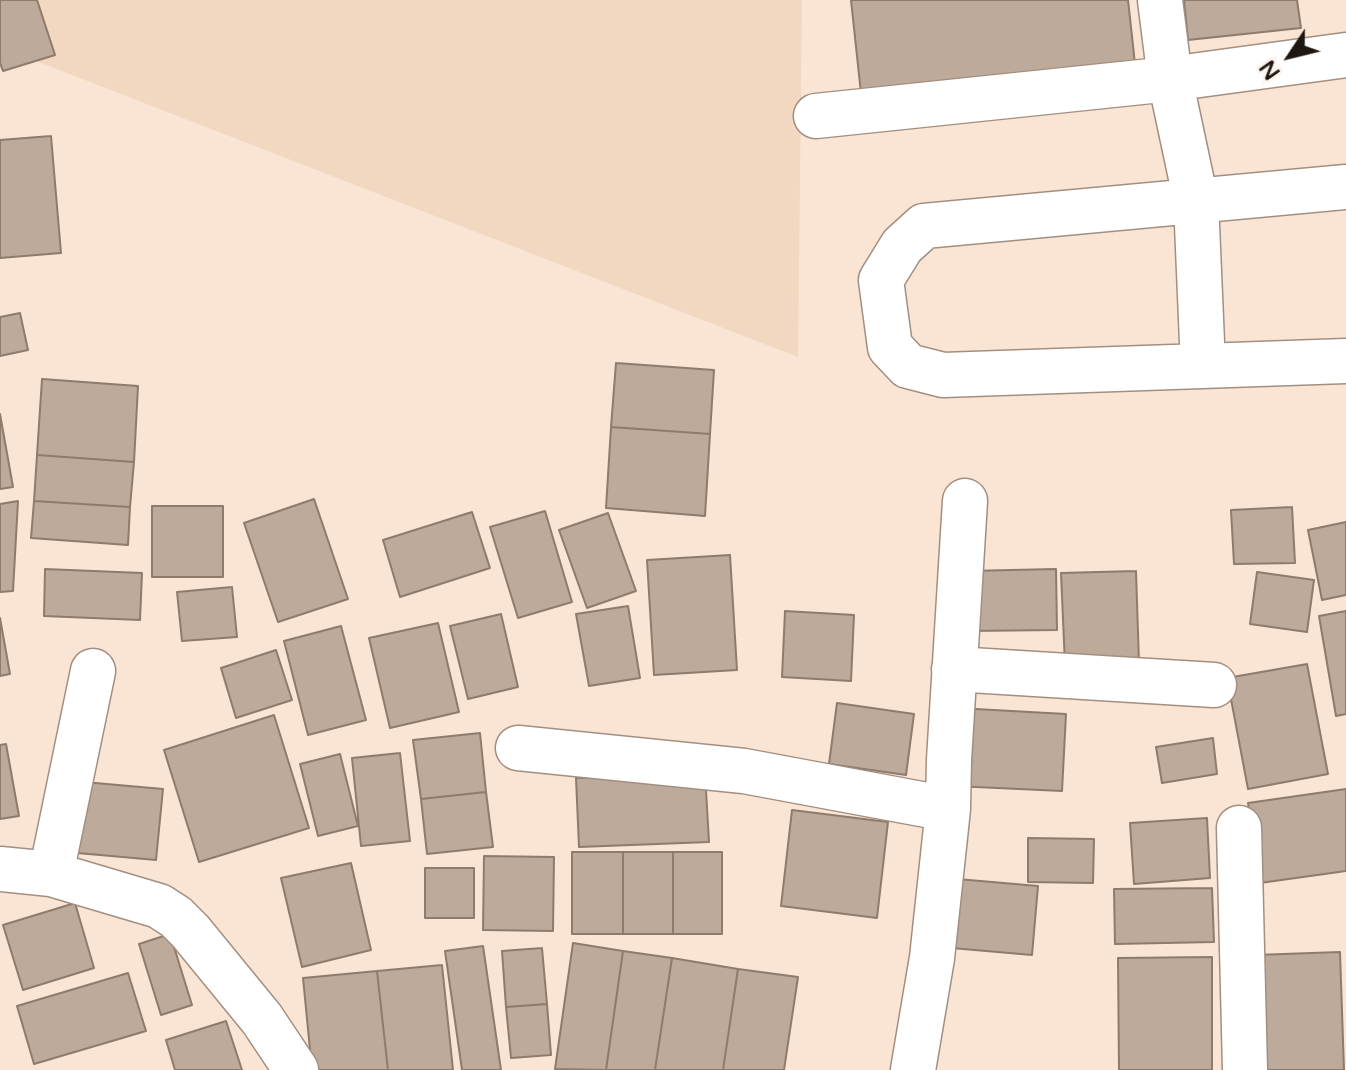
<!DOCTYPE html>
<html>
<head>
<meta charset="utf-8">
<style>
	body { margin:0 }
	#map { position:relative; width:1346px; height:1070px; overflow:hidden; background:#fae5d4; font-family:"Varela Round",sans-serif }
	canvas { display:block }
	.north { position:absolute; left:1250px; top:16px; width:80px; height:80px; -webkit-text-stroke:6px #fdf4ee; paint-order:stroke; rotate:235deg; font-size:22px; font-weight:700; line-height:32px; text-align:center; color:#1f1812 }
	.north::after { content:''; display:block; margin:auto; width:28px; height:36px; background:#1f1812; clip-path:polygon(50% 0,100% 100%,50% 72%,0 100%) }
</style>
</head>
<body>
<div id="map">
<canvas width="1346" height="1070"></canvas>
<div class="north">N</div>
</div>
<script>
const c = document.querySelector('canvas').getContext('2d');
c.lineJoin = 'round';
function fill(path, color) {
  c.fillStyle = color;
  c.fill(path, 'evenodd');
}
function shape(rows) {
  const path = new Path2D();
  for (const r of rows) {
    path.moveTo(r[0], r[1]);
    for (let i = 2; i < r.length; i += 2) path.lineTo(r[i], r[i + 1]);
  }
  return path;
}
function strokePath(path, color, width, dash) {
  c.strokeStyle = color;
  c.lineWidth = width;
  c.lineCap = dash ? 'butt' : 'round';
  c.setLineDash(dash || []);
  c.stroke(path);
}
fill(shape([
	[0,0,802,0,798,357,0,47]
]), '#f2d7c1');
const building = shape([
	[0,0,37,0,55,55,3,71,0,63,0,0],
	[851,0,1128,0,1136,73,862,103,851,0],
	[1184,0,1297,0,1301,28,1188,40,1184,0],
	[51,136,61,253,0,258,0,140,51,136],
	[20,313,28,350,0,356,0,317,20,313],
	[616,363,714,370,710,434,611,427,616,363],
	[42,379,138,386,134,462,37,455,42,379],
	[0,414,13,487,0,489,0,414],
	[611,427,710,434,705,516,606,508,611,427],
	[37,455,134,462,130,507,34,501,37,455],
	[314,499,348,599,278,622,244,523,314,499],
	[18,501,13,591,0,592,0,504,18,501],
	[34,501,130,507,128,545,31,538,34,501],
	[152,506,223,506,223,577,152,577,152,506],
	[1292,507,1295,563,1234,564,1231,510,1292,507],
	[545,511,572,602,518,618,490,527,545,511],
	[472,512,490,568,400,597,383,540,472,512],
	[608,513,636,591,587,608,559,530,608,513],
	[1346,522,1346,595,1322,600,1308,530,1346,522],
	[730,555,737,670,654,675,647,560,730,555],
	[45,569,142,573,140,620,44,616,45,569],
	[1056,569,1057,630,968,631,967,571,1056,569],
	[1136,571,1139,663,1065,665,1061,573,1136,571],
	[1257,572,1314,580,1307,632,1250,624,1257,572],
	[232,587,237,637,182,641,177,592,232,587],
	[628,606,640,678,589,686,576,614,628,606],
	[785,611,854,615,851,681,782,677,785,611],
	[1346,611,1346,714,1336,716,1319,616,1346,611],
	[501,614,518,687,468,699,450,626,501,614],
	[0,618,10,674,0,676,0,618],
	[438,623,459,712,390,728,369,638,438,623],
	[341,626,366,720,308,735,284,641,341,626],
	[276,650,292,700,236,718,221,668,276,650],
	[1307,664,1328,774,1248,789,1227,678,1307,664],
	[837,703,914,714,906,775,829,764,837,703],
	[957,708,1066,714,1062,791,954,786,957,708],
	[274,715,309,828,199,862,164,750,274,715],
	[480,733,486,792,421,799,413,740,480,733],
	[1213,738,1217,774,1162,783,1156,747,1213,738],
	[6,744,19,816,0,819,0,745,6,744],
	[400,753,410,841,361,846,352,758,400,753],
	[340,754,358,826,318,836,300,764,340,754],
	[705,773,709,842,579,847,576,778,705,773],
	[73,781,163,789,156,860,66,852,73,781],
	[1346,789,1346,871,1260,883,1248,803,1346,789],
	[486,792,493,847,427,854,421,799,486,792],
	[792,810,888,822,877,918,781,906,792,810],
	[1207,818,1210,878,1134,884,1130,823,1207,818],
	[1028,838,1094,839,1093,883,1028,882,1028,838],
	[572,852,623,852,623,934,572,934,572,852],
	[623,852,673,852,673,934,623,934,623,852],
	[673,852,722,852,722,934,673,934,673,852],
	[484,856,554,857,553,931,483,930,484,856],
	[351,863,371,950,302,967,281,878,351,863],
	[425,868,474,868,474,918,425,918,425,868],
	[946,878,1038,886,1032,955,940,947,946,878],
	[1212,888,1214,942,1115,944,1114,889,1212,888],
	[75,903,94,968,23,990,3,925,75,903],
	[170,934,192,1005,161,1015,139,944,170,934],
	[573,943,623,951,606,1070,555,1069,573,943],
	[483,946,501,1070,462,1070,445,951,483,946],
	[542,948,547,1004,506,1007,502,951,542,948],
	[623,951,672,958,655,1070,606,1070,623,951],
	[1340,952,1344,1070,1259,1070,1255,955,1340,952],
	[1212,957,1212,1070,1119,1070,1118,958,1212,957],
	[672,958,738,969,723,1070,655,1070,672,958],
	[442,965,453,1070,388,1070,377,971,442,965],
	[738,969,798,977,784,1070,723,1070,738,969],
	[377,971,388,1070,312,1070,303,978,377,971],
	[128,973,146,1031,34,1064,17,1006,128,973],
	[547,1004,551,1055,511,1058,506,1007,547,1004],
	[226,1021,242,1070,175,1070,166,1040,226,1021]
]);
fill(building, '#beaa9a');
strokePath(building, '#8e7b6c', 2);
const minor = shape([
	[1160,0,1170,79,1196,201,1203,366],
	[816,116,1170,79,1346,55],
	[1346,187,924,226,902,246,881,280,890,347,908,366,943,375,1346,361],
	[954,669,1214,685],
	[518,748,744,771,948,809],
	[1239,828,1245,1070],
	[0,869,51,874,159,906,176,917,190,931,262,1019,296,1070],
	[51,874,93,671],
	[913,1070,932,958,948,809,949,760,965,501]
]);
strokePath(minor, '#a38f80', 47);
strokePath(minor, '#fff', 44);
</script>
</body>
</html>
